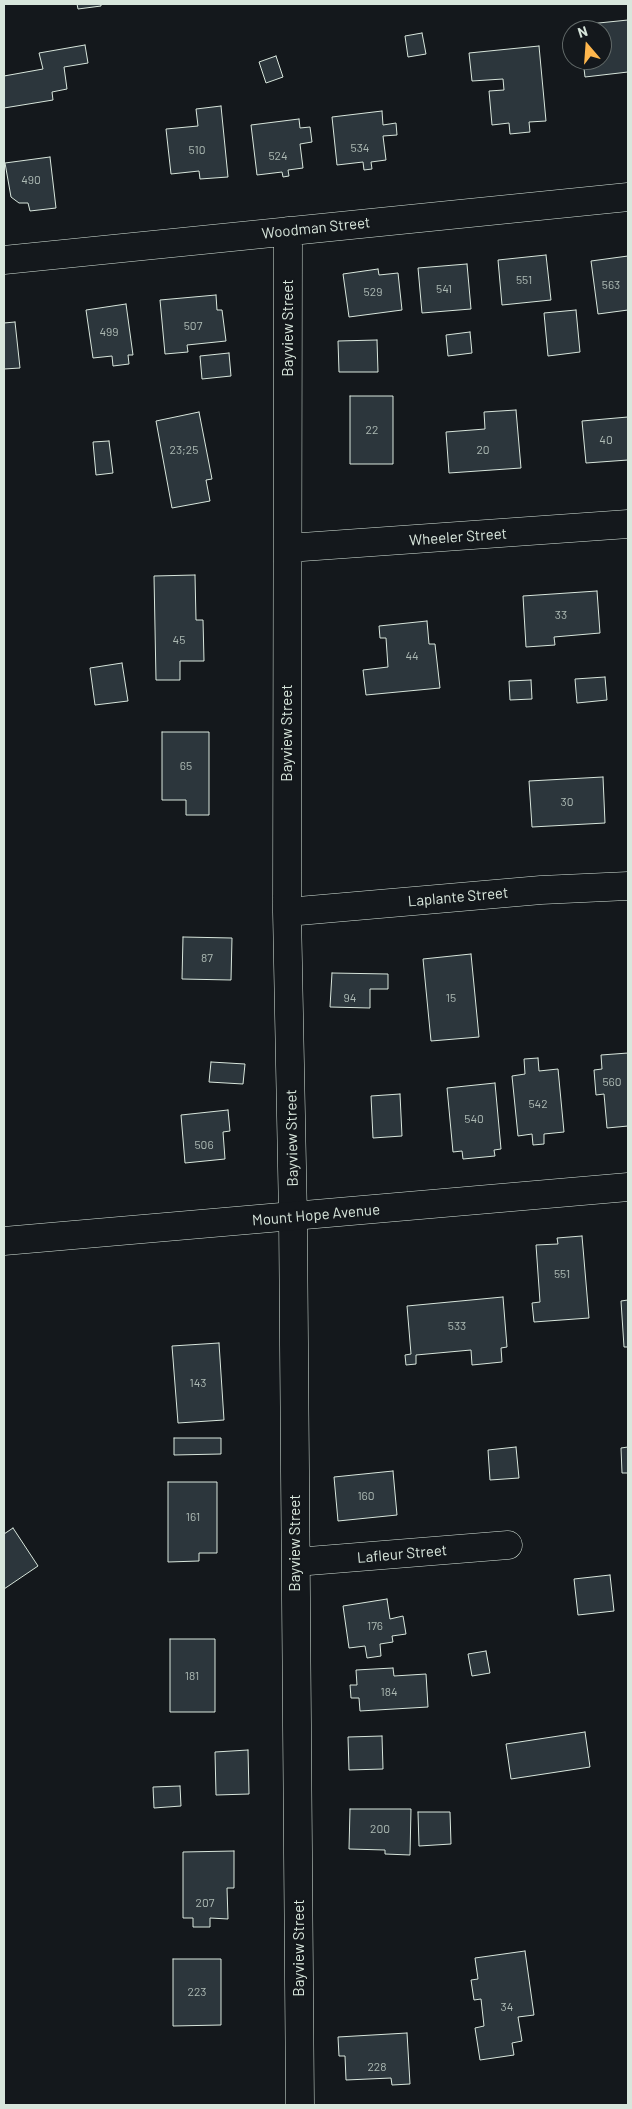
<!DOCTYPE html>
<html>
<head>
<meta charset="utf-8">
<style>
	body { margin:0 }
	#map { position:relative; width:632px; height:2109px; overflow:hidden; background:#14181c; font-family:Barlow,sans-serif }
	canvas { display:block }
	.frame { position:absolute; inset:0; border:5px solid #d8e6dc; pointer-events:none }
	.north { position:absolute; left:562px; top:20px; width:50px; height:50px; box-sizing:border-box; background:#14181c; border:1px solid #626a69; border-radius:50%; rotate:342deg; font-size:14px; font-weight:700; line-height:20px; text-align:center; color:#d8e6dc }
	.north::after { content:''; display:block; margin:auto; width:18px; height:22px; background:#ffb74d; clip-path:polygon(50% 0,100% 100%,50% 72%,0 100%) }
</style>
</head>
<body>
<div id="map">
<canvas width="632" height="2109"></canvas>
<div class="frame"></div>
<div class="north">N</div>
</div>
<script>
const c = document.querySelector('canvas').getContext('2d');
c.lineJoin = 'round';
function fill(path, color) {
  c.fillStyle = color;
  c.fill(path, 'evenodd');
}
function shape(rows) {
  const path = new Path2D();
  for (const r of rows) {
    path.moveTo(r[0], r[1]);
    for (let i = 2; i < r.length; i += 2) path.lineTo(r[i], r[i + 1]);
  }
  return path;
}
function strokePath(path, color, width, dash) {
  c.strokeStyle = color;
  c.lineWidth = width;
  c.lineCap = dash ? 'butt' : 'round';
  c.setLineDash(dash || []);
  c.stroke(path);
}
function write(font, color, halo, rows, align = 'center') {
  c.font = font + ' Barlow,sans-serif';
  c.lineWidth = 4;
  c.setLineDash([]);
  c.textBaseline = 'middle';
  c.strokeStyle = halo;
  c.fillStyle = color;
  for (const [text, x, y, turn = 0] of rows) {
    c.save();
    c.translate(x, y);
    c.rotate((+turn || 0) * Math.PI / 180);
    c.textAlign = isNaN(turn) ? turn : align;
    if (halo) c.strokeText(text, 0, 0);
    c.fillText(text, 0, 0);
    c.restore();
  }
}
const building = shape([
	[77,4,101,4,101,6,78,9,77,4],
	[628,20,628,72,585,77,583,60,602,60,602,30,579,30,579,25,628,20],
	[422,33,426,54,408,57,405,36,422,33],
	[85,45,88,63,64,67,67,89,52,92,53,100,4,108,4,76,43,69,39,53,85,45],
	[539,46,546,121,529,122,530,132,510,134,509,123,492,125,489,91,504,90,503,79,472,81,469,53,539,46],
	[276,56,283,77,266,83,259,62,276,56],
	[221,106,228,177,200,179,199,171,171,174,166,129,198,126,196,109,221,106],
	[382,111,383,125,396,123,397,135,383,136,386,160,371,162,372,169,364,170,363,162,337,165,332,117,382,111],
	[299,119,300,128,310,127,312,142,300,144,303,168,288,170,289,176,283,177,282,172,257,175,251,125,299,119],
	[50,157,56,208,30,211,28,203,19,203,11,197,5,163,50,157],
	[546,255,551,300,502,305,498,260,546,255],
	[628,256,628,310,598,314,591,261,628,256],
	[467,264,471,309,422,313,418,268,467,264],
	[378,269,379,275,398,273,402,310,349,317,343,274,378,269],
	[216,295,217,310,222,310,226,341,187,345,188,352,165,354,160,300,216,295],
	[126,304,133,355,128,355,129,364,113,366,112,356,93,358,86,310,126,304],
	[576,310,580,352,548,356,544,313,576,310],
	[15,322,20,368,4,369,4,323,15,322],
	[470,332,472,353,448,356,446,335,470,332],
	[377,340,378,372,339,372,338,341,377,340],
	[229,353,231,376,202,379,200,356,229,353],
	[350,396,393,396,393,464,350,464,350,396],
	[516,410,521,468,449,473,446,432,485,429,484,412,516,410],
	[199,412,212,479,206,480,210,501,172,508,156,421,199,412],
	[628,417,628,460,586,463,582,421,628,417],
	[109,441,113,473,96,475,93,442,109,441],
	[195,575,196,620,203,620,204,661,180,661,180,680,156,680,154,576,195,575],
	[597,591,600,633,554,637,555,645,526,647,523,596,597,591],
	[427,621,429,644,435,644,440,688,366,695,363,670,388,667,386,638,380,638,379,626,427,621],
	[122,663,128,701,95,705,90,668,122,663],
	[605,677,607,700,577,703,575,679,605,677],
	[531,680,532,699,510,700,509,681,531,680],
	[162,732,209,732,209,815,186,815,186,800,162,800,162,732],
	[603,777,605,823,532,827,529,781,603,777],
	[183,937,232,938,231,980,182,979,183,937],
	[471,954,479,1037,431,1041,423,959,471,954],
	[332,973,388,974,388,989,370,989,370,1008,330,1007,332,973],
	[628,1053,628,1126,607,1128,604,1094,596,1095,594,1070,602,1069,601,1055,628,1053],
	[538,1058,539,1071,558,1069,564,1132,544,1134,544,1144,533,1145,532,1134,518,1136,512,1076,525,1074,524,1059,538,1058],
	[211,1062,245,1064,243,1084,209,1082,211,1062],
	[495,1083,501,1149,494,1150,495,1156,463,1159,462,1151,453,1152,447,1088,495,1083],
	[400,1094,402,1136,373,1138,371,1096,400,1094],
	[228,1110,230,1131,223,1132,225,1159,185,1163,181,1115,228,1110],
	[582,1236,589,1318,534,1322,532,1303,540,1302,536,1245,558,1244,557,1238,582,1236],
	[503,1297,507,1347,501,1348,502,1362,472,1365,471,1350,416,1355,416,1364,406,1365,405,1355,411,1354,407,1306,503,1297],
	[628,1300,628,1347,624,1347,621,1301,628,1300],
	[219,1343,224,1420,178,1423,172,1346,219,1343],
	[174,1438,221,1438,221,1454,174,1455,174,1438],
	[516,1447,519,1478,490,1480,488,1450,516,1447],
	[628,1447,628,1473,622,1473,621,1448,628,1447],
	[393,1471,397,1515,338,1521,334,1477,393,1471],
	[168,1482,217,1482,217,1553,199,1553,199,1561,168,1562,168,1482],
	[13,1528,38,1566,4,1589,4,1534,13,1528],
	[610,1575,614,1611,578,1615,574,1579,610,1575],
	[387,1599,390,1619,403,1616,406,1634,392,1636,393,1642,380,1644,381,1656,367,1658,365,1646,349,1648,343,1606,387,1599],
	[170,1639,215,1639,215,1712,170,1712,170,1639],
	[486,1651,490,1673,472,1676,468,1654,486,1651],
	[393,1668,394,1676,426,1674,428,1707,360,1711,359,1698,351,1698,350,1685,357,1685,356,1670,393,1668],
	[585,1732,590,1767,511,1779,506,1744,585,1732],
	[382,1736,383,1769,349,1770,348,1737,382,1736],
	[248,1750,249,1794,216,1795,215,1752,248,1750],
	[180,1786,181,1806,154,1808,153,1787,180,1786],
	[350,1809,411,1809,410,1855,385,1854,385,1850,349,1849,350,1809],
	[418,1812,450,1812,451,1844,419,1846,418,1812],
	[234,1851,234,1888,227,1888,228,1919,210,1918,210,1927,193,1927,193,1918,183,1918,183,1852,234,1851],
	[525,1951,534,2015,518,2017,522,2041,512,2043,514,2055,480,2060,475,2028,484,2026,481,1999,474,2000,471,1980,478,1979,475,1958,525,1951],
	[173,1959,221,1959,221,2025,173,2026,173,1959],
	[407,2033,410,2084,392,2085,391,2078,346,2080,345,2056,339,2056,338,2037,407,2033]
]);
fill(building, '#2c363c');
strokePath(building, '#d8e6dc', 1);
const minor = shape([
	[288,231,287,912,293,1217,300,2105],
	[4,260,628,197],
	[288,548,628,524],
	[287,912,541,890,628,886],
	[296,1562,508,1545]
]);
const secondary = shape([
	[4,1241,628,1187]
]);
strokePath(minor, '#d8e6dc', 29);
strokePath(secondary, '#d8e6dc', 29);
strokePath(minor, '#14181c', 28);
strokePath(secondary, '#14181c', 28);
write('12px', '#adbab4', null, [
	["534",360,148],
	["510",197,150],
	["524",278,156],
	["490",31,180],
	["551",524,280],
	["563",611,285],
	["541",444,289],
	["529",373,292],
	["507",193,326],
	["499",109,332],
	["22",372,430],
	["40",606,440],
	["23;25",184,450],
	["20",483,450],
	["33",561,615],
	["45",179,640],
	["44",412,656],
	["65",186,766],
	["30",567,802],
	["87",207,958],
	["94",350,998],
	["15",451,998],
	["560",612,1082],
	["542",538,1104],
	["540",474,1119],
	["506",204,1145],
	["551",562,1274],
	["533",457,1326],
	["143",198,1383],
	["160",366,1496],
	["161",193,1517],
	["176",375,1626],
	["181",192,1676],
	["184",389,1692],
	["200",380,1829],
	["207",205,1903],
	["223",197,1992],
	["34",507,2007],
	["228",377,2067]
]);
write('15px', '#d8e6dc', '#14181c', [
	["Woodman Street",316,228,-6],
	["Bayview Street",288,328,-90],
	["Wheeler Street",458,537,-4],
	["Bayview Street",287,733,-90],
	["Laplante Street",458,897,-5],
	["Bayview Street",292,1138,-91],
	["Mount Hope Avenue",316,1215,-5],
	["Bayview Street",295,1543,-90],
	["Lafleur Street",402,1554,-5],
	["Bayview Street",299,1948,-90]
]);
</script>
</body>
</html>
